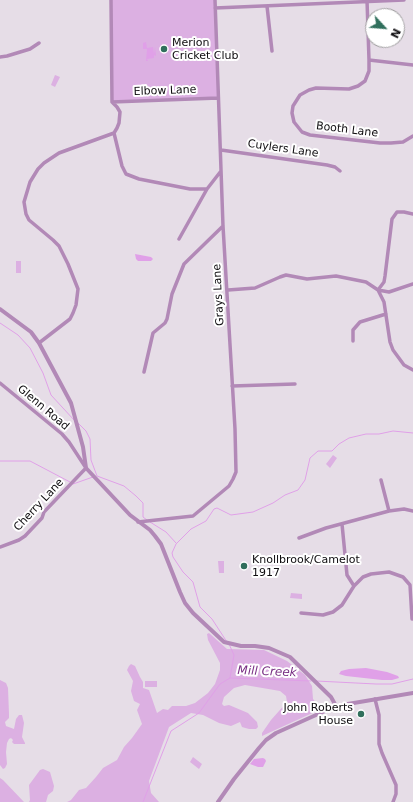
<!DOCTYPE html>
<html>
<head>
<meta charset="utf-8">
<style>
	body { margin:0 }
	#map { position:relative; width:413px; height:802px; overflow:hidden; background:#e6dde7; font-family:"DejaVu Sans",sans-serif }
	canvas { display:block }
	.north { position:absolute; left:365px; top:8px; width:40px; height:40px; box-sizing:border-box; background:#fff; border:1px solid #9f9e9f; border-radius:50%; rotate:116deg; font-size:11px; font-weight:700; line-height:16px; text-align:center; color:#0e0c0f }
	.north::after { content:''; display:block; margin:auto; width:14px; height:18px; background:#306f5c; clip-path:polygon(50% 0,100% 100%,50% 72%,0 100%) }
</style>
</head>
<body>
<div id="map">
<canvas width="413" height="802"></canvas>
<div class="north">N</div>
</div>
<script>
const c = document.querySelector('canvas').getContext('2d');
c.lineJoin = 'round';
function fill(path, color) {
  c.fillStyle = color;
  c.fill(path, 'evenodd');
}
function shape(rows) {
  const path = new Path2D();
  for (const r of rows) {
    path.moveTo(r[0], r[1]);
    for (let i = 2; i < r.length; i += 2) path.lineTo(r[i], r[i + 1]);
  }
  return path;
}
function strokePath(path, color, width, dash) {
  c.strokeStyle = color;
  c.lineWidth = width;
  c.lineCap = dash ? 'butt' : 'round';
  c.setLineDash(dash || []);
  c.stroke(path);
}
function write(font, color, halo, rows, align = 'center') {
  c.font = font + ' "DejaVu Sans",sans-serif';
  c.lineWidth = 4;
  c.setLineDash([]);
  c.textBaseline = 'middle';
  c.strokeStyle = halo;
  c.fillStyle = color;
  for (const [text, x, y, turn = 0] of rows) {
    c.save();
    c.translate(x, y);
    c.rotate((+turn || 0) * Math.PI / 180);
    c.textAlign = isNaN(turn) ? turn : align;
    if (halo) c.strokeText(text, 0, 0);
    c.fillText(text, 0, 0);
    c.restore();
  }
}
fill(shape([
	[111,0,214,0,218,98,112,102],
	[55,75,60,77,55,87,51,85],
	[16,261,21,261,21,273,16,273],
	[333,455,337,458,330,468,326,464],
	[218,561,224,561,224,573,219,573],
	[291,593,302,594,302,599,290,598],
	[209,633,227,649,264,650,287,661,305,675,312,686,313,699,320,707,319,710,262,736,262,733,271,720,287,702,286,696,280,691,245,685,234,688,224,697,222,704,224,706,229,705,248,713,257,722,258,727,256,729,249,729,242,727,240,722,231,726,219,723,203,715,191,713,169,727,149,781,151,793,159,802,67,802,71,800,79,790,86,788,96,777,103,768,117,760,124,747,132,738,142,724,137,710,140,704,134,701,131,691,133,681,127,670,129,666,131,664,135,666,140,677,143,682,143,688,149,690,157,713,163,709,168,710,172,706,186,706,195,703,208,693,215,684,220,670,220,663,208,640,207,634],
	[0,680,6,683,8,688,9,714,9,718,5,722,6,726,14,729,16,719,19,715,22,715,24,723,22,737,25,743,25,744,14,744,12,742,13,740,11,738,9,739,7,743,6,752,7,764,5,768,3,769,0,765],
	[145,681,157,681,157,687,145,687],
	[193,757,202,764,199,769,190,762],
	[43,769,50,772,54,786,53,791,48,795,46,802,29,802,30,800,29,785,40,770],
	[0,778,3,780,24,802,0,802]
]), '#dcb0e2');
fill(shape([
	[146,42,147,48,153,47,154,54,155,47,156,56,154,55,154,58,147,59,148,61,146,61,147,49,143,49,143,43],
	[135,254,151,257,153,259,151,261,138,261,136,259],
	[366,668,387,672,398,676,399,678,392,680,382,680,346,676,339,674,341,671,349,669],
	[263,758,265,759,266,761,263,767,258,767,250,764,254,759]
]), '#e0a0e8');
strokePath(shape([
	[0,323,18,335,30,348,43,373,51,395,74,420],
	[78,423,86,431,90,439,91,460,97,476,124,486,136,496,143,503,143,517,147,520],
	[0,461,30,461,70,482],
	[73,484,93,477],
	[150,522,166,532,176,543],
	[227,642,212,619,200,607,193,582,183,572,173,557,172,553,176,544,191,529,206,521,214,509,217,508,231,515,253,512,273,503,285,495,298,490,305,480,310,458,318,451,332,451,339,444,349,438,366,434,379,434,393,431,413,433],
	[229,644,234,655,230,678],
	[316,681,376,684,392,684,413,679],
	[143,802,171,731,199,713,220,684,230,678,311,681]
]), '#e0a0e8', 1);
strokePath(shape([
	[367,0,369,60,369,71,365,81,358,86,349,89,316,88,309,90,300,95,293,106,292,113,294,122,302,132,310,135,380,143,391,143,403,142,413,136],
	[267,6,272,51],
	[215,8,404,0],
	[0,57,7,56,30,49,39,43],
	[369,60,413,65],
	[112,102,218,98],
	[114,133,122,166,126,174,139,179,190,189,207,189,221,171],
	[221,150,327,165,335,167,340,171],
	[179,239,207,189],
	[228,290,255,288,280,277,286,275,307,279,336,276,366,282,378,290,384,302,390,342,393,350,404,365,413,370],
	[378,290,384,282,385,276,392,219,397,212,404,212,413,214],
	[378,290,389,292,413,284],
	[353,341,353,330,360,322,386,314],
	[39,343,70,319,73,313,76,305,78,289,68,264,59,246,53,240,29,220,26,214,24,202,30,182,38,169,44,163,59,153,114,133,117,128,119,123,120,112,117,107,112,102,111,0],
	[144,372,153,333,165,323,167,319,172,294,184,264,223,226],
	[0,383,62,434,69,442,86,468,44,512,42,518,25,536,19,540,0,547],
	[232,386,295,384],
	[381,480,389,511],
	[138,522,193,516,229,486,233,479,236,472,235,429,223,226,215,0],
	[342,524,347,575,354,586],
	[299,538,326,528,389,511,404,509,413,511],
	[301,613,323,615,333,612,342,605,354,586,363,577,371,574,389,572,403,577,410,585,412,619],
	[375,699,379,715,379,744,382,753,396,785,396,794,393,802]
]), '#b289b7', 3.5);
strokePath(shape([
	[0,309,31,332,39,343,71,403,83,447,86,468,130,515,150,530,155,536,161,544,180,592,185,603,193,613,224,642,241,646,255,646,269,648,290,657,331,697,336,706],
	[218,802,234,779,259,748,266,740,276,733,336,706,413,693]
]), '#b289b7', 4);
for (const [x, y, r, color] of [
	[164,49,4,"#306f5c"],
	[244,566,4,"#306f5c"],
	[361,714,4,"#306f5c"]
]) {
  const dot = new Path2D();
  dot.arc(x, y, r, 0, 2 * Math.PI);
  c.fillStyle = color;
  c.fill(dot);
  strokePath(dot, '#fff', 1.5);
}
write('11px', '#0e0c0f', '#fff', [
	["Merion",172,43],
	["Cricket Club",172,56],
	["Knollbrook/Camelot",252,560],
	["1917",252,573],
	["John Roberts",353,708,"right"],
	["House",353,721,"right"]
], 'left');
write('11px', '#0e0c0f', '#fff', [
	["Elbow Lane",165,91,-2],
	["Booth Lane",347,130,7],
	["Cuylers Lane",283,149,8],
	["Grays Lane",219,295,-93],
	["Glenn Road",43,408,40],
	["Cherry Lane",39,505,-47]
]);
write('italic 12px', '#782e83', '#fff', [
	["Mill Creek",267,672,2]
]);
</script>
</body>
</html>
